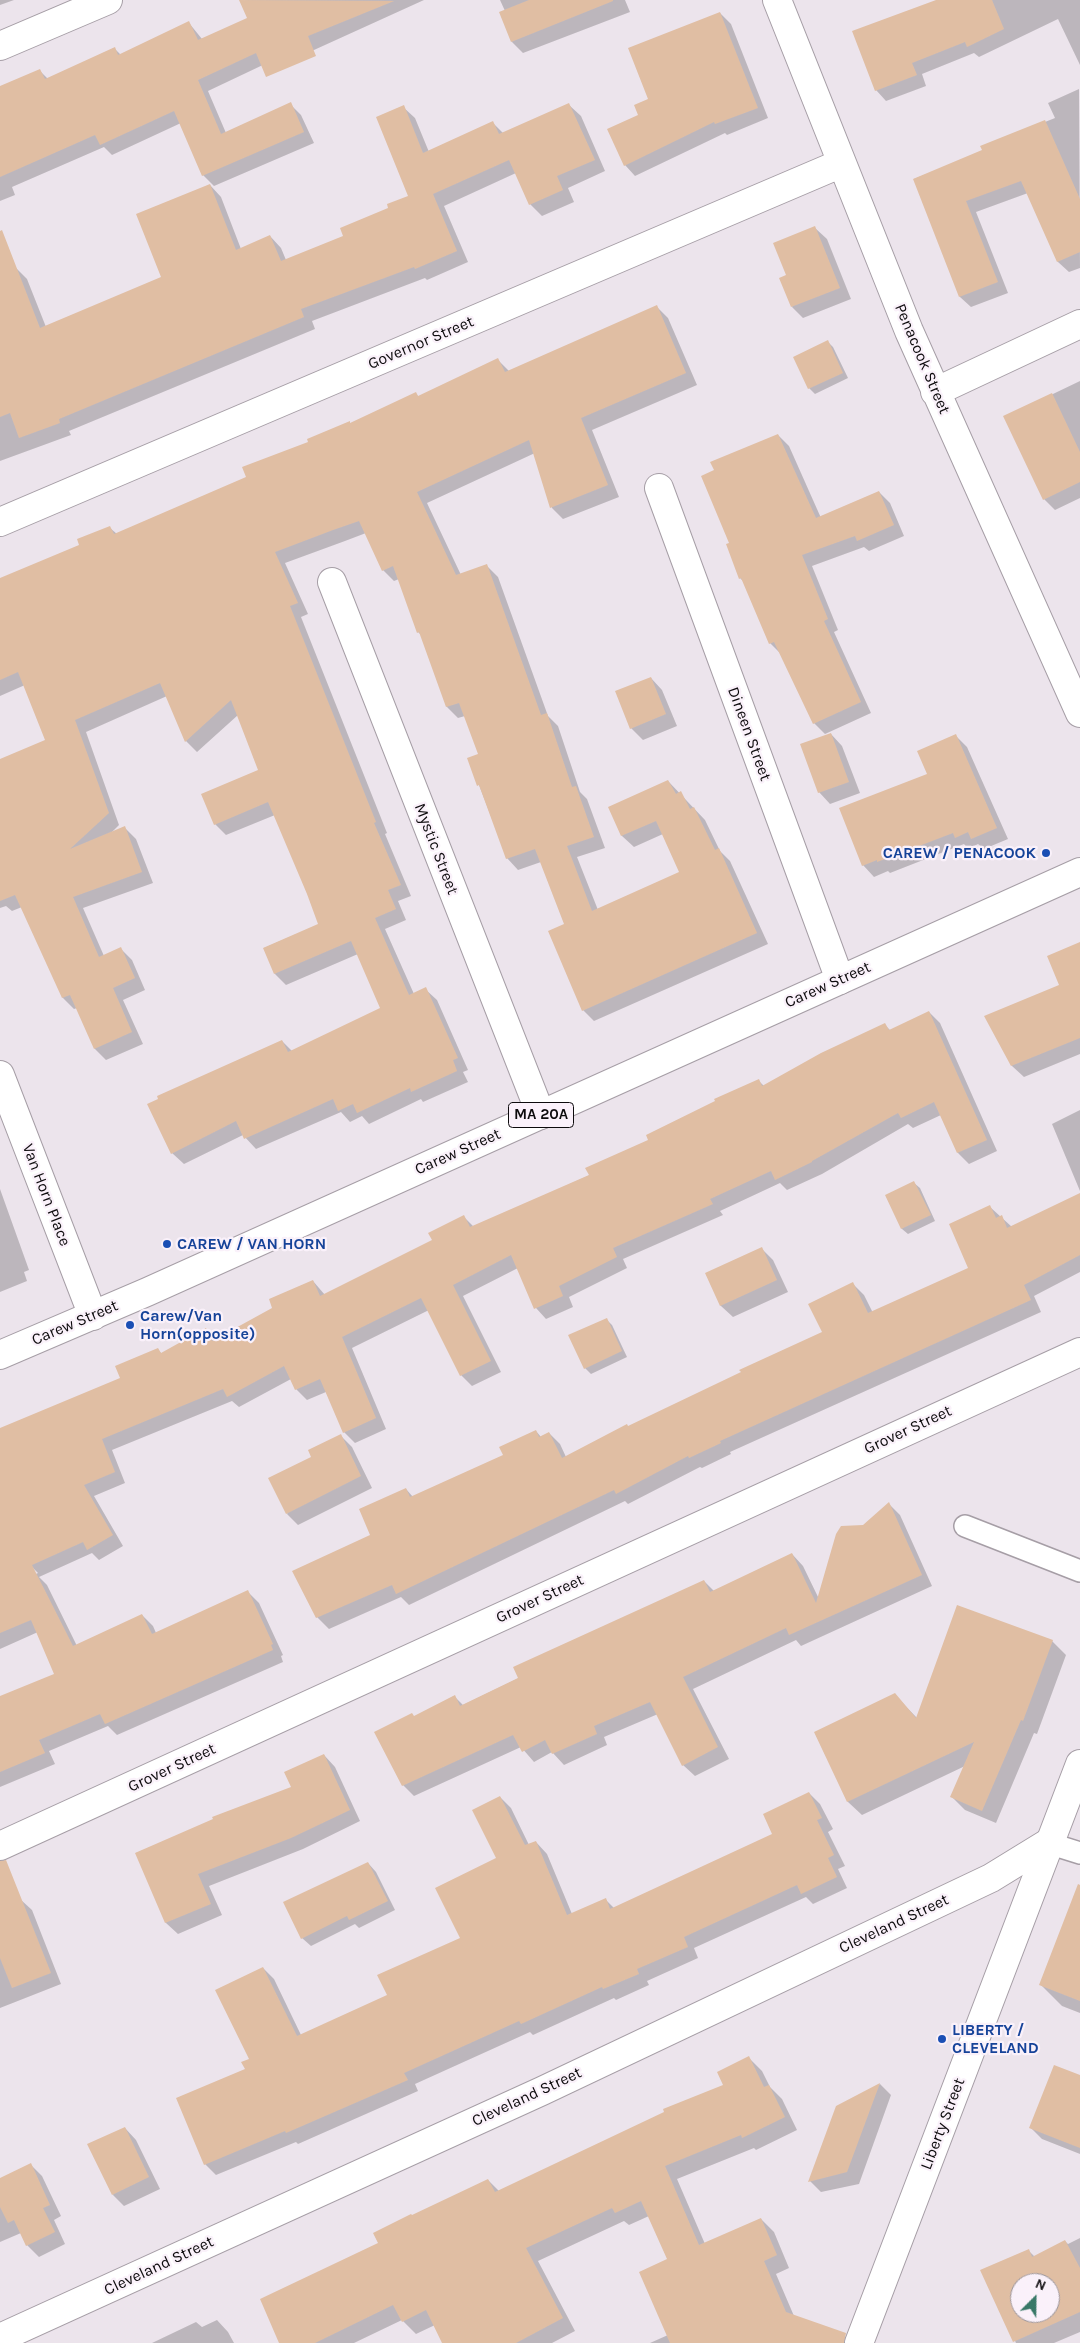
<!DOCTYPE html>
<html>
<head>
<meta charset="utf-8">
<style>
	body { margin:0 }
	#map { position:relative; width:1080px; height:2343px; overflow:hidden; background:#ece4ec; font-family:Karla,sans-serif }
	canvas { display:block }
	.north { position:absolute; left:1010px; top:2273px; width:50px; height:50px; box-sizing:border-box; background:#faf1fa; border:1px solid #9b959b; border-radius:50%; rotate:23deg; font-size:14px; font-weight:700; line-height:20px; text-align:center; color:#0d0b0d }
	.north::after { content:''; display:block; margin:auto; width:18px; height:22px; background:#387867; clip-path:polygon(50% 0,100% 100%,50% 72%,0 100%) }
</style>
</head>
<body>
<div id="map">
<canvas width="1080" height="2343"></canvas>
<div class="north">N</div>
</div>
<script>
const c = document.querySelector('canvas').getContext('2d');
c.lineJoin = 'round';
function fill(path, color) {
  c.fillStyle = color;
  c.fill(path, 'evenodd');
}
function shape(rows) {
  const path = new Path2D();
  for (const r of rows) {
    path.moveTo(r[0], r[1]);
    for (let i = 2; i < r.length; i += 2) path.lineTo(r[i], r[i + 1]);
  }
  return path;
}
function strokePath(path, color, width, dash) {
  c.strokeStyle = color;
  c.lineWidth = width;
  c.lineCap = dash ? 'butt' : 'round';
  c.setLineDash(dash || []);
  c.stroke(path);
}
function write(font, color, halo, rows, align = 'center') {
  c.font = font + ' Karla,sans-serif';
  c.lineWidth = 4.5;
  c.setLineDash([]);
  c.textBaseline = 'middle';
  c.strokeStyle = halo;
  c.fillStyle = color;
  for (const [text, x, y, turn = 0] of rows) {
    c.save();
    c.translate(x, y);
    c.rotate((+turn || 0) * Math.PI / 180);
    c.textAlign = isNaN(turn) ? turn : align;
    if (halo) c.strokeText(text, 0, 0);
    c.fillText(text, 0, 0);
    c.restore();
  }
}
fill(shape([
	[0,0,14,0,0,5],
	[246,0,424,0,270,70,265,64,208,91,226,133,290,104,301,115,314,143,214,186,203,175,181,123,112,155,104,147,12,187,15,195,0,201,0,88,40,71,48,79,114,48,121,55,189,23,202,39,249,19,242,2],
	[500,0,625,0,630,12,523,53,512,42,500,13,505,11],
	[939,0,1080,0,1080,65,1058,19,979,57,974,53,922,74,926,86,886,101,876,90],
	[720,13,731,24,768,118,727,135,725,133,635,176,625,165,640,115,650,99],
	[1079,89,1080,268,1069,272,1058,262,1028,193,976,212,1008,293,971,307,960,297,914,179,984,151,982,147,1055,118,1048,103],
	[569,105,581,116,605,171,568,188,574,202,542,216,530,204,516,173,444,206,468,262,427,280,425,278,312,321,315,329,69,431,71,435,0,461,0,252,27,279,46,327,163,278,210,185,221,197,241,249,270,236,281,248,286,260,345,237,410,196,403,107,415,118,429,152,493,123,504,134],
	[815,228,827,239,851,299,803,318,792,307],
	[657,307,668,318,697,385,592,430,619,497,563,519,552,508,535,453,427,503,461,575,486,565,498,577,548,716,558,726,580,792,587,799,605,848,577,857,598,910,681,873,663,834,634,847,622,836,610,808,668,781,705,820,720,851,730,861,768,944,594,1021,583,1010,565,925,541,862,518,870,507,858,469,759,479,755,465,716,458,718,447,707,422,636,418,632,399,579,394,581,383,570,366,533,345,541,285,563,308,614,301,617,387,833,385,834,411,896,398,901,406,920,385,929,414,994,425,989,437,1000,468,1070,463,1072,468,1082,423,1102,421,1099,369,1124,362,1116,350,1122,341,1112,256,1149,243,1135,184,1164,172,1153,282,1041,292,1051,382,1008,358,954,286,985,275,974,264,948,320,924,275,815,226,835,215,824,260,770,238,715,197,752,186,741,167,696,86,732,119,825,111,833,124,827,136,839,153,883,83,908,104,956,121,949,132,960,145,990,123,1000,143,1044,106,1060,95,1049,77,1008,74,1009,63,998,22,907,12,911,6,906,0,908,0,761,47,740,25,685,0,696,0,581,81,545,110,528,117,534,248,478,309,443,416,394,419,397,498,360,509,371],
	[828,342,833,347,848,378,815,394,809,388],
	[1080,381,1080,498,1055,510,1044,499,1005,417],
	[778,435,789,446,821,518,879,492,890,503,904,536,869,551,864,547,812,566,838,630,834,632,871,713,825,734,814,723,781,654,770,643,745,583,740,578,716,471],
	[651,678,662,690,677,726,643,740,631,728],
	[831,734,842,746,860,793,830,804,819,792],
	[956,736,967,747,1008,839,984,849,978,844,968,849,964,844,890,873,888,871,874,877,863,865],
	[1080,944,1080,1054,1024,1077,1012,1066,986,1017,1061,985],
	[929,1012,940,1023,997,1151,969,1164,958,1153,941,1115,913,1128,908,1124,822,1174,787,1190,780,1183,720,1211,723,1215,623,1259,627,1268,569,1297,573,1307,546,1319,536,1308,518,1268,463,1296,501,1372,472,1386,461,1375,429,1310,352,1348,386,1429,355,1443,344,1432,326,1392,307,1400,296,1389,291,1379,239,1407,232,1401,112,1450,125,1483,94,1496,123,1546,99,1560,92,1553,39,1577,47,1585,77,1646,142,1615,153,1626,156,1633,248,1592,259,1603,283,1655,281,1656,283,1662,117,1735,108,1726,49,1751,55,1764,0,1787,0,1698,56,1675,38,1632,0,1649,0,1603,17,1583,38,1573,30,1565,0,1507,0,1431,122,1379,158,1350,162,1354,206,1330,216,1340,274,1309,313,1281,325,1295,433,1241,463,1216,474,1227,590,1175,759,1081,764,1086,885,1025,891,1031],
	[1080,1110,1080,1191,1052,1124],
	[914,1183,920,1188,935,1221,908,1234,902,1229,886,1196],
	[0,1189,29,1270,24,1272,27,1281,0,1292],
	[1080,1194,1080,1272,1034,1296,1041,1312,730,1452,731,1454,702,1468,700,1467,628,1504,625,1501,409,1605,401,1597,329,1629,317,1617,406,1489,413,1497,504,1456,536,1431,541,1437,549,1433,560,1444,566,1457,824,1333,853,1284,864,1295,873,1313,970,1269,990,1207,1012,1227],
	[762,1249,773,1260,788,1292,733,1317,721,1306,706,1274],
	[606,1319,612,1325,627,1357,591,1374,585,1368],
	[340,1435,352,1447,372,1488,298,1525,287,1514,313,1458],
	[889,1504,900,1515,932,1586,801,1646,796,1640,693,1689,729,1759,695,1776,683,1765,658,1714,604,1737,607,1745,564,1765,552,1752,534,1762,521,1747,414,1796,403,1785,415,1717,454,1696,463,1705,519,1678,704,1581,714,1591,792,1554,803,1566,819,1599,863,1526],
	[1052,1641,1066,1655,1037,1734,1034,1733,996,1823,965,1810,952,1797,965,1766,862,1815,848,1802,815,1733,895,1695,917,1718],
	[324,1755,335,1767,360,1821,303,1849,209,1886,222,1915,178,1934,166,1923,136,1853,292,1788],
	[809,1793,820,1804,833,1829,828,1832,845,1866,838,1869,847,1888,813,1904,806,1897,694,1948,698,1958,647,1981,649,1985,616,2000,614,1998,533,2035,530,2032,415,2084,418,2091,298,2144,296,2142,216,2175,205,2164,250,2059,263,1968,274,1979,301,2035,389,1995,462,1938,498,1858,500,1797,511,1808,529,1845,536,1842,547,1854,572,1914,605,1899,614,1908,774,1835],
	[368,1863,376,1872,395,1910,359,1928,355,1924,311,1946,302,1938],
	[1080,1886,1080,2013,1062,2006,1040,1984],
	[20,1899,32,1910,61,1984,0,2008,0,1907],
	[749,2058,762,2071,770,2087,782,2099,797,2130,756,2150,754,2148,677,2179,705,2244,761,2219,774,2232,789,2268,776,2274,794,2316,825,2343,650,2343,668,2335,668,2260,649,2216,629,2225,624,2221,538,2261,575,2331,552,2343,444,2343,435,2325,416,2334,402,2320,354,2343,281,2343,379,2243,412,2217,488,2180,499,2191,725,2085],
	[1080,2076,1080,2154,1042,2139,1031,2128],
	[880,2084,891,2095,859,2184,821,2192,810,2181,837,2107],
	[125,2128,136,2140,160,2189,124,2206,113,2195],
	[31,2165,42,2176,61,2216,54,2220,65,2244,39,2257,27,2245,21,2233,0,2242,0,2190],
	[1080,2238,1080,2332,1054,2343,1016,2343,982,2271,1028,2250,1035,2257,1065,2241,1068,2244],
	[1020,2283,1050,2283,1050,2313,1020,2313],
	[217,2320,228,2332,234,2343,152,2343,196,2322,202,2327]
]), '#0003');
fill(shape([
	[239,0,394,1,308,36,316,56,266,77,256,53,198,80,221,134,291,102,304,132,202,176,174,111,100,145,95,135,0,177,0,86,40,69,45,79,115,47,118,55,189,21,198,40,247,18],
	[529,0,613,0,613,1,511,42,499,12],
	[936,0,992,0,1004,29,967,47,965,42,912,63,917,75,875,91,852,31],
	[720,12,758,108,715,124,714,122,624,166,607,129,638,115,634,105,648,99,628,48],
	[569,103,595,160,557,176,563,190,529,205,509,160,433,194,457,251,415,269,414,267,301,309,304,317,59,419,60,423,19,438,10,413,0,417,0,231,2,230,40,328,161,277,136,214,210,184,236,250,270,235,281,261,343,236,340,228,388,208,387,204,408,196,376,117,404,105,423,153,493,121,499,134],
	[1045,120,1080,199,1080,252,1057,262,1021,181,966,201,998,282,959,297,913,179,982,150,980,146],
	[815,226,840,288,791,307,779,278,786,275,773,243],
	[657,305,686,373,581,418,608,485,550,508,529,440,417,492,456,575,487,564,541,715,547,713,572,787,576,786,594,837,567,846,592,911,679,872,656,821,621,836,608,807,668,780,676,794,681,791,690,809,694,807,715,850,719,848,757,933,582,1011,548,931,564,924,535,849,506,859,479,785,477,786,467,758,478,754,459,703,446,707,419,632,417,633,393,566,382,571,359,521,333,530,275,552,298,603,290,606,376,822,374,823,401,885,388,890,396,909,375,918,409,995,426,987,458,1058,453,1060,457,1071,411,1092,410,1088,357,1113,353,1104,338,1111,333,1099,244,1139,236,1121,171,1154,147,1104,158,1099,157,1096,282,1040,288,1052,380,1008,351,941,274,974,263,948,318,924,307,894,268,802,214,825,201,794,258,770,231,700,185,742,160,683,75,720,109,813,70,849,125,826,142,872,73,897,99,957,121,947,135,978,113,988,132,1032,94,1049,70,995,62,998,15,895,0,901,0,759,45,740,18,672,0,680,0,578,79,545,77,539,110,526,114,534,246,477,242,467,308,442,307,439,350,421,350,423,416,392,418,396,498,358,505,372],
	[828,340,843,373,808,389,793,357],
	[1052,393,1080,452,1080,482,1043,500,1003,416],
	[778,434,816,518,879,491,894,525,857,541,855,536,802,555,828,619,824,621,861,702,813,724,774,642,769,644,741,578,739,579,726,544,729,543,701,476,714,470,710,462],
	[651,677,666,714,630,729,615,691],
	[831,733,849,782,818,793,800,744],
	[956,734,997,828,971,839,968,832,955,838,953,833,877,862,877,860,862,866,839,808,927,774,917,751],
	[1080,942,1080,1038,1011,1066,984,1016,1059,985,1047,956],
	[929,1011,987,1140,957,1153,934,1102,901,1118,898,1113,812,1161,812,1162,775,1180,771,1171,710,1199,713,1204,613,1248,617,1257,559,1286,563,1296,534,1309,511,1255,453,1285,491,1361,460,1376,421,1298,342,1337,376,1418,343,1433,320,1379,295,1390,284,1366,227,1397,223,1389,102,1439,115,1472,84,1485,113,1535,87,1550,83,1542,32,1565,73,1646,142,1614,152,1634,248,1590,273,1644,271,1645,273,1650,105,1724,100,1714,39,1740,45,1753,0,1772,0,1696,54,1674,31,1620,0,1633,0,1428,120,1378,115,1366,158,1348,161,1353,206,1328,212,1341,272,1308,269,1299,313,1280,320,1296,432,1240,428,1233,464,1215,470,1227,589,1175,585,1168,648,1140,646,1135,715,1101,714,1099,759,1079,762,1086,821,1053,885,1023,889,1030],
	[914,1181,931,1215,901,1229,885,1195],
	[1080,1193,1080,1255,1024,1285,1031,1300,720,1441,721,1443,689,1458,688,1456,616,1494,614,1490,396,1594,392,1585,316,1618,292,1571,370,1535,359,1509,406,1488,410,1497,503,1455,499,1447,536,1430,539,1437,549,1432,562,1458,627,1424,628,1426,741,1372,739,1370,822,1332,808,1304,853,1282,868,1313,968,1268,949,1224,990,1205,996,1218,1002,1215,1007,1228],
	[762,1247,777,1280,720,1306,705,1273],
	[607,1318,622,1351,584,1369,568,1335],
	[341,1434,361,1476,286,1514,268,1478,311,1457,308,1450],
	[889,1502,922,1575,789,1635,786,1628,683,1677,718,1747,682,1766,650,1702,594,1726,597,1734,552,1754,545,1740,522,1752,513,1735,402,1786,374,1732,412,1713,414,1716,455,1695,460,1706,518,1678,513,1667,704,1580,710,1592,792,1553,816,1603,836,1534,841,1526,863,1525],
	[957,1605,1053,1640,1023,1721,1021,1720,982,1811,950,1797,974,1742,847,1802,814,1732,895,1693,916,1718],
	[324,1754,350,1810,291,1838,198,1874,211,1904,165,1923,135,1853,213,1819,212,1817,291,1787,284,1772],
	[809,1792,822,1818,817,1820,834,1855,828,1858,837,1877,801,1894,797,1885,684,1937,688,1947,637,1969,639,1974,603,1989,602,1987,521,2024,519,2021,404,2073,408,2080,286,2133,285,2131,204,2165,176,2098,245,2069,241,2062,249,2059,215,1990,263,1967,297,2036,387,1995,377,1975,460,1938,435,1888,496,1858,472,1810,500,1796,525,1845,536,1841,567,1915,606,1898,610,1909,772,1834,763,1814],
	[6,1860,51,1973,12,1988,0,1958,0,1861],
	[368,1862,388,1901,349,1920,347,1916,301,1939,283,1902],
	[1078,1884,1080,1885,1080,2001,1039,1985],
	[749,2056,764,2087,769,2085,785,2117,742,2138,741,2135,665,2166,699,2245,761,2218,777,2255,764,2261,786,2312,846,2333,844,2343,670,2343,639,2272,667,2259,641,2201,615,2213,612,2208,526,2248,563,2318,516,2343,442,2343,426,2310,402,2322,393,2305,315,2343,279,2343,260,2299,378,2243,373,2233,411,2214,412,2215,488,2179,495,2192,664,2112,663,2109,723,2085,717,2072],
	[1054,2065,1080,2075,1080,2148,1029,2128],
	[880,2083,847,2172,808,2182,836,2106],
	[125,2127,149,2177,112,2195,87,2144],
	[31,2163,50,2205,43,2208,55,2232,26,2246,14,2220,8,2223,0,2207,0,2178],
	[1065,2240,1080,2268,1080,2312,1013,2342,980,2270,1029,2249,1032,2257],
	[1020,2283,1050,2283,1050,2313,1020,2313]
]), '#e0bea3');
const lane = shape([
	[965,1526,1080,1571],
	[1048,1843,1080,1853]
]);
const street = shape([
	[777,0,909,331,1080,713],
	[0,46,108,0],
	[935,392,1080,324],
	[659,488,840,980],
	[0,522,842,163],
	[332,582,541,1115],
	[0,1075,93,1316],
	[0,1846,1080,1352],
	[0,2338,542,2091,991,1878,1048,1843]
]);
const secondary = shape([
	[859,2343,1080,1764]
]);
const primary = shape([
	[0,1355,147,1292,1080,872]
]);
strokePath(lane, '#a69ea6', 24);
strokePath(street, '#a69ea6', 30);
strokePath(secondary, '#a69ea6', 30);
strokePath(primary, '#a69ea6', 30);
strokePath(lane, '#fff', 21);
strokePath(street, '#fff', 28);
strokePath(secondary, '#fff', 28);
strokePath(primary, '#fff', 28);
for (const [x, y, r, color] of [
	[1046,853,5,"#1a4fb4"],
	[167,1244,5,"#1a4fb4"],
	[130,1325,5,"#1a4fb4"],
	[942,2039,5,"#1a4fb4"]
]) {
  const dot = new Path2D();
  dot.arc(x, y, r, 0, 2 * Math.PI);
  c.fillStyle = color;
  c.fill(dot);
  strokePath(dot, '#faf1fa', 2);
}
for (const [x, y, w] of [
	[541,1115,65]
]) {
  const box = new Path2D();
  box.roundRect(x - w / 2, y - 12.5, w, 25, 4);
  c.fillStyle = '#faf1fa';
  c.fill(box);
  strokePath(box, '#0d0b0d', 1);
}
write('bold 15px', '#0d0b0d', null, [
	["MA 20A",541,1115]
]);
write('16px', '#0d0b0d', '#faf1fa', [
	["Governor Street",421,343,-23],
	["Penacook Street",922,359,67],
	["Dineen Street",749,734,70],
	["Mystic Street",436,849,69],
	["Carew Street",828,985,-24],
	["Carew Street",458,1152,-24],
	["Van Horn Place",46,1195,69],
	["Carew Street",75,1323,-23],
	["Grover Street",908,1430,-25],
	["Grover Street",540,1599,-25],
	["Grover Street",172,1768,-25],
	["Cleveland Street",894,1924,-25],
	["Cleveland Street",527,2097,-25],
	["Liberty Street",943,2124,-69],
	["Cleveland Street",159,2266,-25]
]);
write('bold 16px', '#164399', '#faf1fa', [
	["CAREW / PENACOOK",1036,853,"right"],
	["CAREW / VAN HORN",177,1244],
	["Carew/Van",140,1316],
	["Horn(opposite)",140,1334],
	["LIBERTY /",952,2030],
	["CLEVELAND",952,2048]
], 'left');
</script>
</body>
</html>
